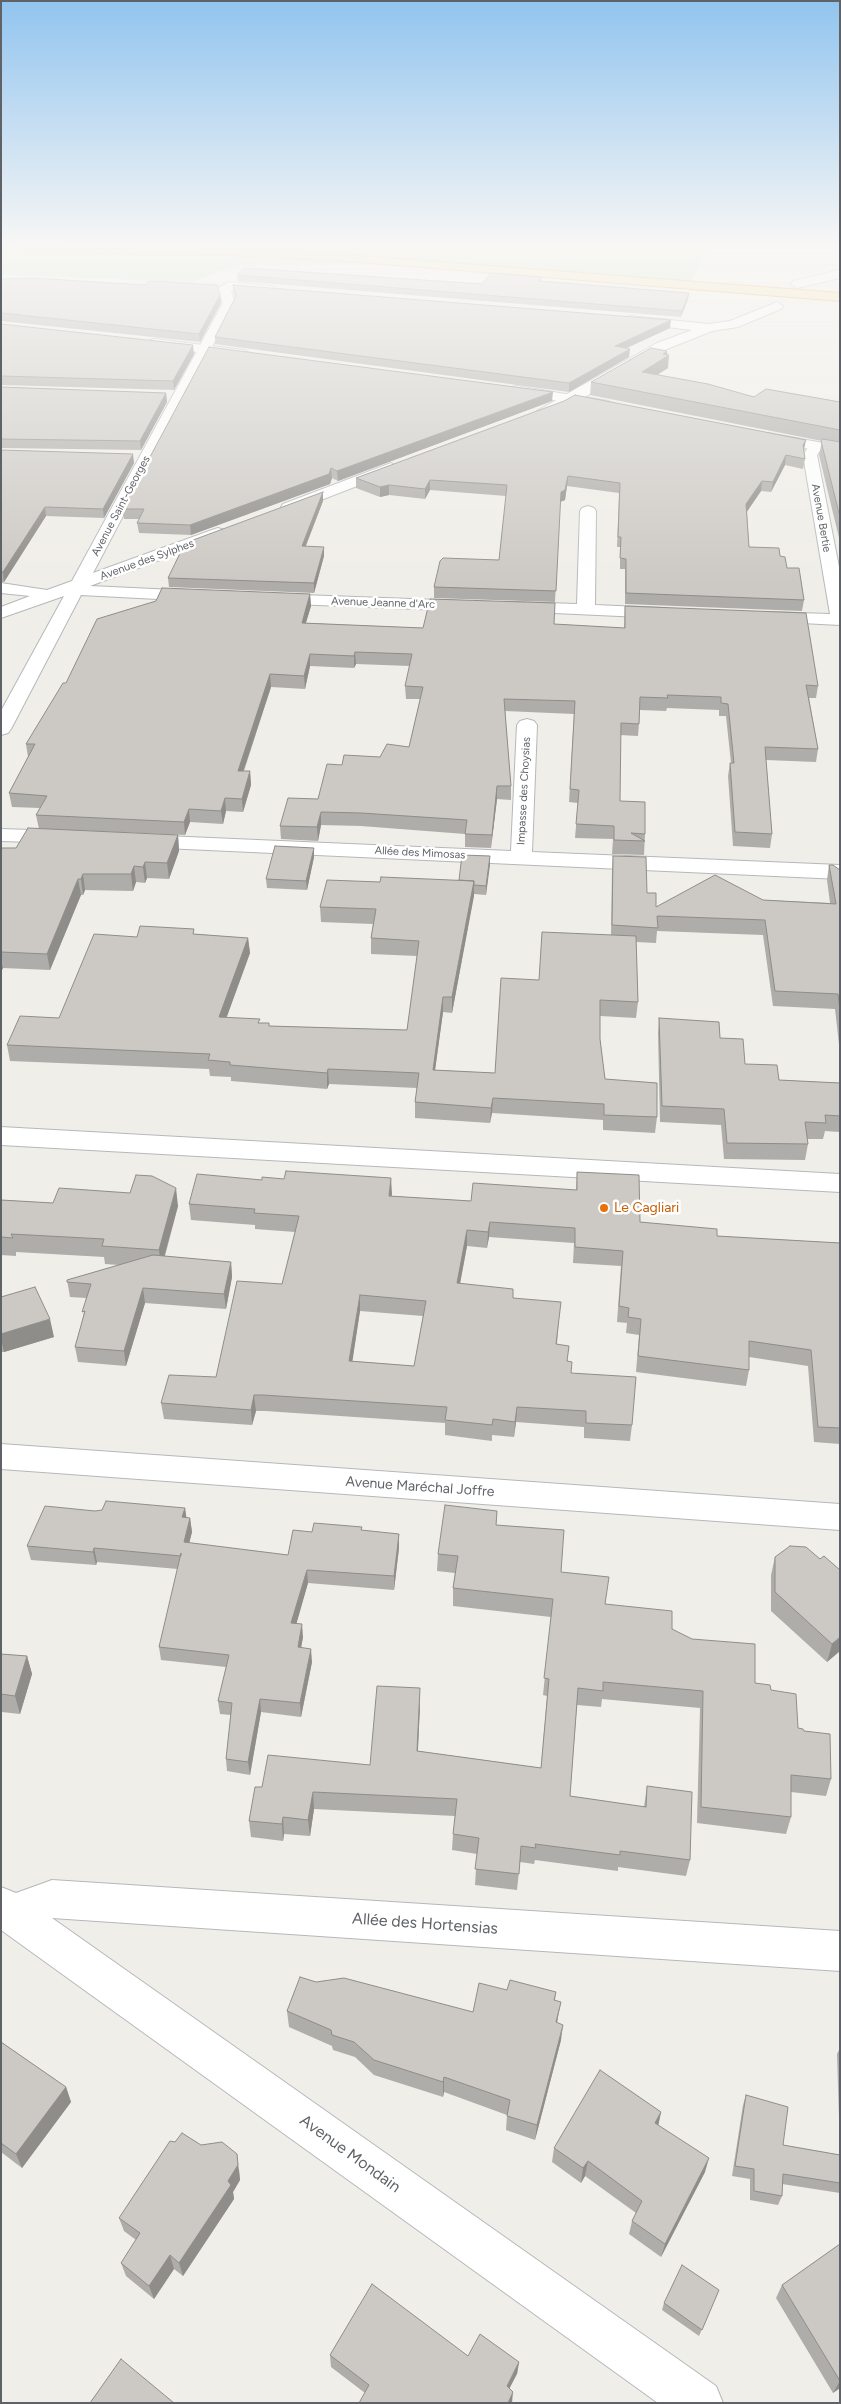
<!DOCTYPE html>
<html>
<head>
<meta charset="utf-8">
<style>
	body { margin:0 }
	#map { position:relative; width:841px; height:2404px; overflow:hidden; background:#f0eee8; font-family:Figtree,sans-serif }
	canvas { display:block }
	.frame { position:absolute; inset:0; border:2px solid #5f6367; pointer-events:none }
</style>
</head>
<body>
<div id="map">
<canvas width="841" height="2404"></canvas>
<div class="frame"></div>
</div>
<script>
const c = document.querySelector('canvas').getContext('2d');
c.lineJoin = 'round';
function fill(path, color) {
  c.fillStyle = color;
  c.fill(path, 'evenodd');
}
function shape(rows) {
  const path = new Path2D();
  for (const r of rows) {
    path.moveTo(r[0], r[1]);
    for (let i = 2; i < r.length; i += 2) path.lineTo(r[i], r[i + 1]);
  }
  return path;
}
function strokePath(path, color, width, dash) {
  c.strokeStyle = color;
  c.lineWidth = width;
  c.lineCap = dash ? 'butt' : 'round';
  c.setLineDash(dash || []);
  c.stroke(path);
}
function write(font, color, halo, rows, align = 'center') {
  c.font = font + ' Figtree,sans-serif';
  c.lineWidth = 5;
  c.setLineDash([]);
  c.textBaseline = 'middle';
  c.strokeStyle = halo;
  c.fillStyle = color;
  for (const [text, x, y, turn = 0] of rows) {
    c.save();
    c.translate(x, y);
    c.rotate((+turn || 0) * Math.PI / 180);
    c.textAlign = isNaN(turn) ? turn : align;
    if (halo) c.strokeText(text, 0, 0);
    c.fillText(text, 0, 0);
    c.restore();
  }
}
fill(shape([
	[1,248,711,248,686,289,420,265,235,266,192,282,1,275]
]), '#c8e5c6');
const minor = shape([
	[840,270,840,278,797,288,791,284,793,281,840,270],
	[229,282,271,286,277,290,271,294,231,290,235,303,93,573,212,530,218,528,224,530,226,533,224,536,90,586,196,591,202,592,205,596,202,600,196,601,81,595,11,729,8,733,1,735,1,711,64,596,1,618,1,607,30,596,1,593,1,583,47,590,72,581,223,303,218,288,229,282],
	[777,302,783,306,781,309,738,327,712,331,667,349,578,401,544,415,537,411,657,343,692,330,633,323,629,322,627,319,629,316,709,324,730,321,777,302],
	[816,442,823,446,817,455,840,572,840,625,763,621,760,617,763,613,769,612,830,614,803,455,811,443,816,442],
	[391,463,399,468,396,471,295,510,283,510,281,507,283,504,391,463],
	[588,506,594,508,596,511,595,605,663,608,669,609,672,613,669,617,663,618,510,611,507,607,510,603,516,602,577,604,580,511,582,508,588,506],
	[274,594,466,601,472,602,475,606,472,610,466,611,268,603,265,599,268,595,274,594],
	[527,719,534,721,537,725,532,852,840,865,840,879,142,847,134,846,131,841,134,836,142,835,511,851,517,725,520,721,527,719],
	[1,829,62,831,70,832,73,837,70,842,62,843,1,841,1,829],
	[1,1444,840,1504,840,1530,1,1469,1,1444],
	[52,1880,840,1931,840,1971,52,1918,716,2386,723,2403,658,2403,1,1930,1,1887,16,1893,52,1880]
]);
const tertiary = shape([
	[155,339,244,350,251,354,244,358,150,346,148,343,150,340,155,339],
	[517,386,608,401,615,405,608,409,512,393,510,390,512,387,517,386],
	[768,433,840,446,840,455,763,440,761,437,768,433],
	[1,1127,840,1174,840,1192,1,1145,1,1127]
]);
const trunk = shape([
	[1,248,230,249,347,255,840,293,840,301,347,261,230,255,1,251,1,248]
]);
strokePath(minor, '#b5b8bb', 2);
strokePath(tertiary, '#b5b8bb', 2);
strokePath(trunk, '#e69611', 2);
fill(minor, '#fff');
fill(tertiary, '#fff');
fill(trunk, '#f7e1a6');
fill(shape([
	[237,275,482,284,541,277,541,281,688,299,681,317,238,281],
	[1,279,220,295,221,303,200,342,1,321],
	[233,285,670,328,626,348,629,357,569,392,215,344,215,337,235,298,234,292],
	[1,324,194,354,174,390,1,385],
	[667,351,668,368,657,375,754,397,840,402,840,542,819,455,822,441,590,395,591,382],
	[1,387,166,393,167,402,141,450,1,448],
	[552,401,338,481,332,478,330,484,191,535,139,533,137,523,139,519,124,519,122,509],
	[1,450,134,463,104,518,46,516,4,582,1,582],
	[804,450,804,451,805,459,803,469,785,465,771,492,761,491,747,512,749,547,780,556,787,568,804,600,802,611,625,604,625,569,620,569,620,547,617,547,619,493,567,486,565,500,560,502,555,602,434,598,434,587,499,560,506,496,430,490,425,499,389,495,380,497,356,488,356,478],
	[323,492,323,501,306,546,324,547,324,556,314,593,169,587,168,578],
	[310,594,311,606,306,623,423,628,554,624,624,628,625,606,818,686,816,698,809,698,818,749,816,762,766,760,772,834,770,848,733,846,728,776,730,763,731,763,726,716,719,716,719,710,667,708,666,711,640,710,638,736,620,735,620,801,645,834,644,855,612,854,613,839,575,838,578,803,569,802,574,714,505,711,511,786,511,800,497,799,491,848,465,847,465,834,361,826,321,825,318,841,281,839,280,826,318,799,342,765,380,757,409,747,420,699,406,699,405,686,410,666,356,664,354,668,310,666,305,689,271,687,244,771,250,771,251,785,243,812,226,811,223,824,190,822,185,835,47,829,178,835,179,851,169,879,147,878,145,883,136,882,133,891,85,890,83,895,81,895,50,970,3,968,1,972,1,848,16,848,39,829,36,815,40,808,12,807,9,793,28,757,26,744,66,683],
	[314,848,314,857,307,890,267,888,266,879],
	[490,856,486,895,474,894,452,1013,443,1012,435,1070,495,1073,539,980,611,935,612,871,613,856,647,893,656,907,763,900,830,903,827,880,829,865,840,870,840,1053,835,1009,773,1006,763,935,657,931,656,943,636,942,638,1002,636,1018,600,1016,600,1039,605,1079,657,1117,655,1133,603,1130,603,1120,492,1113,490,1123,415,1118,415,1102,417,1088,329,1084,327,1089,231,1081,231,1077,210,1076,209,1069,10,1061,7,1045,59,1018,195,934,248,938,250,953,226,1018,260,1023,269,1026,407,1030,417,956,371,954,371,938,373,924,321,922,320,907,380,882,459,880],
	[659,1018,720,1038,745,1064,779,1080,840,1083,840,1132,825,1131,823,1139,807,1139,808,1144,805,1160,724,1159,721,1125,660,1122,658,1033],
	[577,1172,640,1222,717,1236,840,1243,840,1444,814,1442,808,1366,749,1357,749,1370,746,1386,636,1372,639,1335,626,1333,627,1323,617,1322,621,1266,573,1263,574,1243,489,1237,487,1248,467,1246,460,1284,513,1298,559,1318,557,1344,568,1361,571,1373,632,1425,630,1441,584,1438,584,1427,516,1422,514,1437,492,1435,492,1441,445,1435,445,1423,265,1411,256,1411,252,1425,164,1419,161,1403,216,1377,282,1284,295,1232,255,1229,255,1225,191,1220,189,1204,262,1180,284,1179,391,1178,391,1196,471,1201,576,1190],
	[360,1311,423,1316,414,1366,352,1361],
	[1,1200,53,1203,178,1206,165,1256,231,1262,232,1277,226,1309,145,1303,126,1366,78,1362,75,1347,83,1318,86,1298,70,1297,67,1280,119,1265,105,1264,104,1257,16,1252,16,1256,1,1255],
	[1,1297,54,1337,4,1352,1,1352],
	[185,1508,186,1518,190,1518,192,1532,189,1543,288,1555,312,1532,362,1531,399,1534,399,1548,394,1590,308,1583,296,1623,303,1637,301,1647,312,1662,301,1717,261,1712,250,1775,227,1771,226,1759,231,1715,220,1714,218,1701,226,1667,161,1660,159,1647,178,1569,97,1562,96,1565,31,1560,27,1546,95,1511],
	[497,1511,496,1525,606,1604,672,1629,755,1683,771,1690,798,1728,804,1731,831,1779,826,1796,791,1792,791,1817,786,1834,697,1823,700,1708,602,1699,601,1707,577,1705,570,1796,644,1807,647,1786,690,1860,686,1876,618,1867,618,1871,535,1860,534,1864,520,1862,517,1890,475,1885,477,1854,452,1850,453,1834,455,1816,314,1809,310,1836,284,1834,283,1841,251,1837,249,1821,262,1787,370,1765,420,1705,418,1751,541,1768,547,1696,543,1695,551,1617,453,1606,453,1588,455,1573,437,1571,438,1554],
	[775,1557,840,1651,827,1662,771,1611,771,1575],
	[1,1654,27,1656,32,1674,20,1714,2,1712,1,1715],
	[316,1982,473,2012,507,1990,556,1992,555,2000,558,2017,557,2023,561,2040,535,2140,506,2130,507,2115,444,2092,443,2097,374,2075,355,2057,333,2050,332,2046,289,2027,287,2011],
	[1,2042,66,2087,71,2102,22,2168,1,2152],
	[840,2048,840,2150,837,2054],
	[746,2095,783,2145,840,2155,840,2193,782,2184,782,2196,778,2205,750,2200,750,2179,732,2176,743,2105],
	[661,2112,658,2125,705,2172,661,2257,629,2234,632,2221,636,2213,585,2176,581,2183,552,2162,554,2148],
	[239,2169,240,2180,233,2192,234,2199,183,2276,174,2269,154,2299,126,2276,121,2263,136,2240,124,2231,119,2218],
	[840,2244,840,2388,833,2393,776,2298,782,2285],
	[719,2290,699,2336,662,2310,664,2303],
	[330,2355,468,2356,519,2362,517,2374,365,2393,331,2367]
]), '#afada9');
fill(shape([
	[689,293,688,299,681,317,682,311],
	[220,295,221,303,200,342,199,334],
	[671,320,670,328,614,354,615,346],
	[193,345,194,354,174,390,173,381],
	[630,349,629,357,569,392,569,383],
	[667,351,667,356,669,355,668,368,641,385,642,372],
	[553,392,552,401,338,481,337,471],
	[166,393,167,402,141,450,140,441],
	[806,440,804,450,801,455,803,445],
	[133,454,134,463,104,518,103,509],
	[786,455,785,465,771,492,773,482],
	[331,468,332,478,330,484,191,535,190,525],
	[568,476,567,486,565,500,560,502,561,492],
	[430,480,430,490,425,499,425,489],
	[762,481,761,491,745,514,746,504],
	[389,485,389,495,380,497,380,487],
	[323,492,323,501,302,555,302,546],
	[45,507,46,516,4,582,3,572],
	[324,547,324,556,314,593,314,583],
	[310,594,311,606,302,635,302,623],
	[355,652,356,664,354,668,354,656],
	[310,654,310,666,305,689,304,676],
	[270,674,271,687,239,784,238,771],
	[250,771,251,785,243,812,242,799],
	[497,786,497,799,491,848,492,835],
	[225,798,226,811,223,824,221,811],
	[189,809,190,822,185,835,184,822],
	[321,812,321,825,318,841,317,827],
	[178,835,179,851,169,879,167,863],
	[314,848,314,857,307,890,306,881],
	[490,856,490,865,486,895,486,886],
	[145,862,147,878,145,883,143,867],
	[134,866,136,882,133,891,131,874],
	[83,874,85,890,83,895,81,879],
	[78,879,81,895,50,970,47,954],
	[474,881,474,896,452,1013,452,997],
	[248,938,250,953,221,1033,219,1017],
	[1,961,3,968,1,972],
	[443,997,443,1012,433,1085,433,1070],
	[328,1069,329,1084,327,1089,327,1073],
	[493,1098,492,1113,490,1123,491,1108],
	[391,1178,392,1194,389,1212,389,1196],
	[176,1188,178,1206,161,1268,159,1250],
	[490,1222,489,1237,487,1248,488,1232],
	[467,1230,467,1246,457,1299,457,1283],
	[231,1262,232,1277,226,1309,224,1294],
	[143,1288,145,1303,126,1366,124,1351],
	[360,1295,360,1311,350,1377,349,1361],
	[50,1319,54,1337,4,1352,1,1339,1,1334],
	[254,1395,256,1411,252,1425,251,1410],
	[517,1407,516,1422,514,1437,515,1422],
	[185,1508,187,1521,182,1517],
	[190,1518,192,1532,186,1556,184,1542],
	[399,1534,399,1548,394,1590,394,1576],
	[94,1548,97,1562,96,1565,93,1552],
	[307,1570,308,1583,293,1636,291,1623],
	[302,1624,303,1637,299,1660,298,1647],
	[840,1637,840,1651,827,1662,832,1644],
	[311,1649,312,1662,301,1717,300,1703],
	[27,1656,32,1674,20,1714,15,1696],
	[420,1688,420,1705,417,1767,417,1751],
	[260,1699,261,1712,250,1775,248,1762],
	[313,1792,314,1809,310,1836,308,1820],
	[283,1817,284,1834,283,1841,282,1824],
	[561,2002,558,2017,554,2038,556,2022],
	[563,2025,561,2040,535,2140,537,2125],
	[444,2077,444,2092,443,2097,443,2082],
	[66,2087,71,2102,22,2168,16,2154],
	[661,2112,658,2127,655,2123],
	[237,2154,240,2180,233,2192,234,2199,183,2276,179,2263],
	[709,2158,705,2172,661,2257,665,2244],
	[588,2161,585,2176,581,2183,583,2168],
	[170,2255,174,2269,154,2299,149,2286],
	[519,2362,517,2374,505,2397,507,2386],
	[840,2381,840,2388,833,2393],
	[513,2392,512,2403,508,2403]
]), '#8f8d89');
const building = shape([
	[245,268,482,284,491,273,541,277,539,281,689,293,682,311,237,275,245,268],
	[32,278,145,285,149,281,217,285,220,295,199,334,1,313,1,279,32,278],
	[233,285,671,320,615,346,630,349,569,383,215,337,236,296,233,285],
	[1,324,193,345,173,381,1,376,1,324],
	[209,347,553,392,337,471,331,468,329,474,190,525,137,523,144,509,122,509,209,347],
	[651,348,667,351,663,354,669,355,642,372,708,384,754,397,766,389,840,402,840,430,591,382,651,348],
	[1,387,166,393,140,441,1,439,1,387],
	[575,395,806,440,803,445,805,459,786,455,773,482,762,481,746,504,749,547,779,548,780,556,785,557,787,568,799,568,804,600,626,593,626,559,620,558,621,537,618,537,620,483,568,476,565,490,561,492,556,591,434,587,440,561,443,558,499,560,507,485,430,480,425,489,389,485,380,487,356,478,564,401,575,395],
	[823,439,840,442,840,517,821,441,823,439],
	[1,450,133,454,103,509,45,507,3,572,1,572,1,450],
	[323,492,302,546,324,547,314,583,168,578,185,543,323,492],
	[162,588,310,594,302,623,423,628,430,599,555,603,554,624,625,628,625,606,806,613,818,686,806,685,818,749,765,747,772,834,735,832,730,763,734,763,728,704,721,703,721,697,667,695,668,698,640,697,639,724,621,723,620,801,645,802,645,834,631,833,645,841,614,840,614,826,576,824,579,790,570,789,575,701,504,699,511,786,497,786,492,835,465,834,467,820,361,813,321,812,317,827,280,826,288,798,318,799,327,764,342,765,344,755,380,757,387,744,409,747,423,687,405,686,412,654,355,652,354,656,310,654,304,676,270,674,238,771,250,771,242,799,225,798,221,811,189,809,184,822,36,815,47,796,9,793,35,744,26,744,63,683,66,683,97,619,156,601,162,588],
	[28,828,178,835,167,863,145,862,143,867,134,866,131,874,83,874,81,879,78,879,47,954,1,952,1,848,16,848,28,828],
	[275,846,314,848,306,881,266,879,275,846],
	[462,855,490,856,486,886,474,885,474,881,459,880,462,855],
	[613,856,646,857,647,893,656,893,656,907,715,875,763,900,836,904,829,865,833,865,840,870,840,1010,838,994,775,991,765,920,657,916,658,928,612,925,613,856],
	[381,877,474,881,452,997,443,997,433,1070,495,1073,501,978,539,980,542,932,636,936,638,1002,600,1000,600,1039,605,1079,657,1083,657,1117,604,1115,604,1104,493,1098,491,1108,415,1102,419,1073,328,1069,327,1073,230,1065,230,1062,208,1060,210,1054,7,1045,20,1016,59,1018,94,934,137,937,140,926,194,929,193,934,248,938,219,1017,260,1019,258,1023,269,1023,269,1026,407,1030,419,941,371,938,376,909,320,907,327,880,380,882,381,877],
	[659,1018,719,1022,720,1038,743,1039,745,1064,777,1065,779,1080,840,1083,840,1116,825,1115,826,1123,805,1122,808,1144,727,1143,724,1109,662,1106,659,1018],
	[286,1171,391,1178,389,1196,471,1201,473,1183,577,1190,577,1172,639,1175,640,1222,717,1229,717,1236,840,1243,840,1428,818,1427,811,1350,749,1341,749,1370,638,1356,641,1319,628,1317,629,1308,619,1306,623,1251,575,1247,575,1228,490,1222,488,1232,467,1230,457,1283,513,1289,513,1298,561,1302,556,1344,569,1346,567,1361,572,1362,571,1373,636,1377,632,1425,586,1423,586,1411,517,1407,515,1422,493,1419,492,1425,445,1420,447,1407,263,1395,254,1395,251,1410,161,1403,169,1375,216,1377,237,1281,282,1284,299,1216,254,1213,255,1209,189,1204,197,1174,262,1180,262,1177,284,1179,286,1171],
	[360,1295,426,1301,414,1366,349,1361,360,1295],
	[136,1175,152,1176,176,1188,159,1250,102,1246,104,1239,11,1234,13,1238,1,1237,1,1200,53,1203,59,1188,130,1193,136,1175],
	[153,1255,231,1262,224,1294,143,1288,124,1351,75,1347,85,1311,82,1312,91,1284,67,1282,67,1280,153,1255],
	[35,1287,50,1319,1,1334,1,1297,35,1287],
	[106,1501,185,1508,182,1517,190,1518,184,1542,288,1555,293,1530,312,1532,314,1523,362,1527,361,1530,399,1534,394,1576,307,1570,291,1623,302,1624,298,1647,311,1649,300,1703,260,1699,248,1762,226,1759,232,1703,218,1701,229,1655,159,1647,181,1553,181,1556,94,1548,93,1552,27,1546,45,1506,95,1511,102,1510,106,1501],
	[445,1505,497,1511,496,1525,564,1530,561,1572,609,1577,605,1604,672,1611,672,1629,692,1639,755,1644,755,1683,770,1685,771,1690,796,1694,798,1728,803,1729,804,1731,830,1734,831,1779,791,1775,791,1817,701,1807,703,1691,603,1682,603,1691,578,1688,570,1796,646,1807,647,1786,692,1792,690,1860,620,1851,620,1855,535,1844,536,1848,521,1846,519,1874,475,1869,479,1838,453,1834,457,1799,313,1792,308,1820,283,1817,282,1824,249,1821,255,1787,262,1787,268,1755,370,1765,377,1686,420,1688,417,1751,541,1768,549,1679,544,1678,553,1599,453,1588,458,1556,438,1554,445,1505],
	[790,1546,806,1547,820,1559,824,1556,840,1570,840,1637,832,1644,775,1592,775,1557,790,1546],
	[1,1654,27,1656,15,1696,1,1694,1,1654],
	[300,1977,316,1982,344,1978,473,2012,479,1983,507,1990,510,1980,556,1992,554,2000,561,2002,556,2022,563,2025,537,2125,507,2116,510,2100,444,2077,443,2082,374,2060,354,2042,332,2035,331,2030,287,2011,300,1977],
	[1,2042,66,2087,16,2154,1,2143,1,2042],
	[600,2070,661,2112,655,2123,709,2158,665,2244,632,2221,642,2201,588,2161,583,2168,554,2148,600,2070],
	[746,2095,788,2107,783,2145,840,2155,840,2183,783,2174,782,2196,754,2191,754,2169,735,2166,746,2095],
	[182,2133,201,2145,222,2142,237,2154,238,2165,228,2181,231,2185,179,2263,170,2255,149,2286,121,2263,140,2233,119,2218,170,2141,175,2142,182,2133],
	[840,2244,840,2381,782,2285,840,2244],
	[682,2265,719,2290,702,2330,664,2303,682,2265],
	[372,2284,468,2356,480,2334,519,2362,507,2386,513,2392,508,2403,359,2403,369,2385,330,2355,372,2284],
	[121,2359,174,2403,90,2403,121,2359]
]);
fill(building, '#ccc9c4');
strokePath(building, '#8f8d89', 1);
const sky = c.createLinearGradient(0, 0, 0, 584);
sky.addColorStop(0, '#91c4ef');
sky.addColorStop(0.42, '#f8f7f5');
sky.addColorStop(1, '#f8f7f500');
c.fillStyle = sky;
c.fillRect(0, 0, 841, 584);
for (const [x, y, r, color] of [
	[604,1208,5,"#e8710a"]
]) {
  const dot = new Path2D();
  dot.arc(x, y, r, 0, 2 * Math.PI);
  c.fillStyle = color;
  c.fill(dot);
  strokePath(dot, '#fff', 2);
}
write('11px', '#5f6367', '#fff', [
	["Avenue Saint-Georges",121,506,-62],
	["Avenue Bertie",821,518,80],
	["Avenue des Sylphes",147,560,-20],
	["Avenue Jeanne d'Arc",383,603,2],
	["Impasse des Choysias",524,791,-87],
	["Allée des Mimosas",420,853,3]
]);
write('14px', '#c56008', '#fff', [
	["Le Cagliari",614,1208]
], 'left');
write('14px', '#5f6367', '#fff', [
	["Avenue Maréchal Joffre",420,1487,4]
]);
write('16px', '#5f6367', '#fff', [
	["Allée des Hortensias",425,1924,4],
	["Avenue Mondain",350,2154,36]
]);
</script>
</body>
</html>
